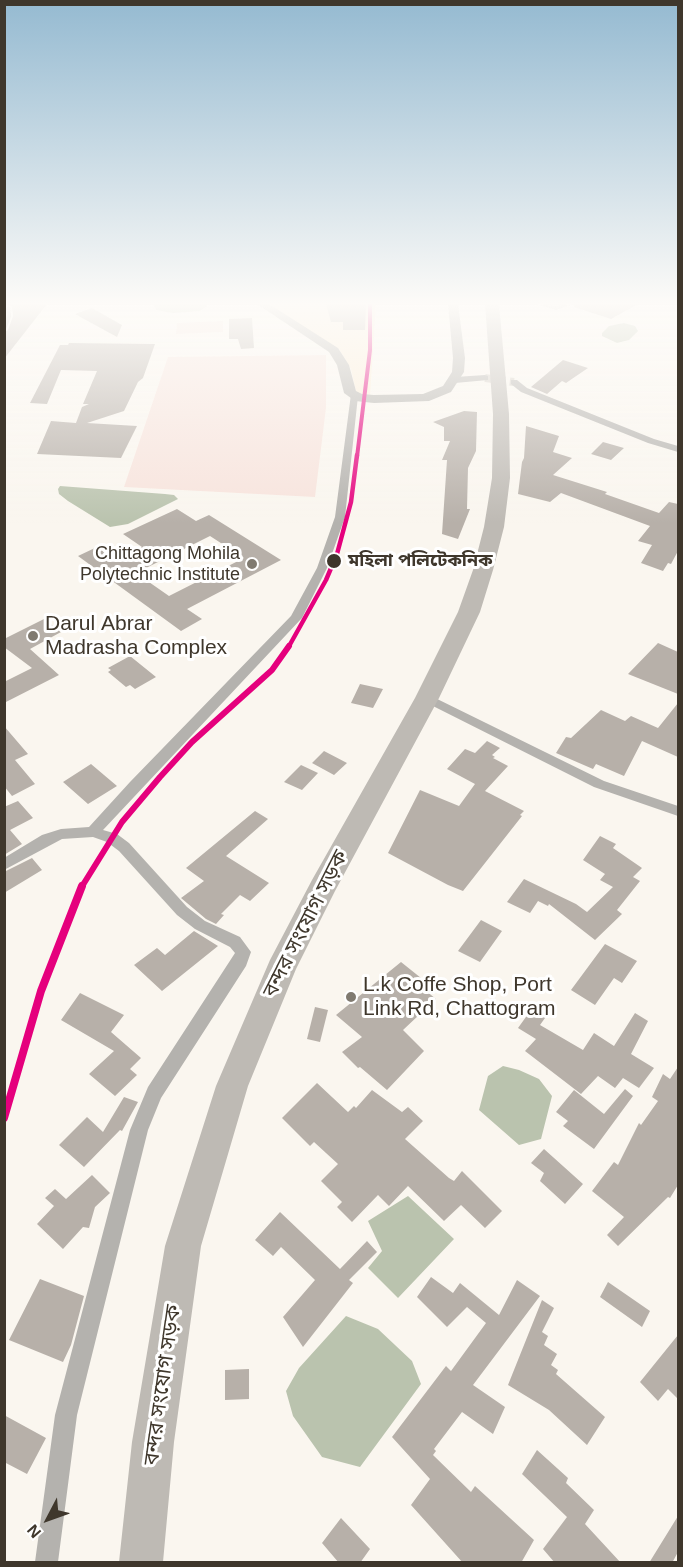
<!DOCTYPE html>
<html>
<head>
<meta charset="utf-8">
<style>
	body { margin:0 }
	#map { position:relative; width:683px; height:1567px; overflow:hidden; background:#faf6ef; font-family:Helvetica,sans-serif }
	canvas { display:block }
	.frame { position:absolute; inset:0; border:6px solid #3f372c; pointer-events:none }
	.north { position:absolute; left:18px; top:1489px; width:60px; height:60px; -webkit-text-stroke:4px #fff; paint-order:stroke; rotate:229deg; font-size:16px; font-weight:700; line-height:24px; text-align:center; color:#3f372c }
	.north::after { content:''; display:block; margin:auto; width:21px; height:27px; background:#3f372c; clip-path:polygon(50% 0,100% 100%,50% 72%,0 100%) }
</style>
</head>
<body>
<div id="map">
<canvas width="683" height="1567"></canvas>
<div class="frame"></div>
<div class="north">N</div>
</div>
<script>
const c = document.querySelector('canvas').getContext('2d');
c.lineJoin = 'round';
function fill(path, color) {
  c.fillStyle = color;
  c.fill(path, 'evenodd');
}
function shape(rows) {
  const path = new Path2D();
  for (const r of rows) {
    path.moveTo(r[0], r[1]);
    for (let i = 2; i < r.length; i += 2) path.lineTo(r[i], r[i + 1]);
  }
  return path;
}
function strokePath(path, color, width, dash) {
  c.strokeStyle = color;
  c.lineWidth = width;
  c.lineCap = dash ? 'butt' : 'round';
  c.setLineDash(dash || []);
  c.stroke(path);
}
function write(font, color, halo, rows, align = 'center') {
  c.font = font + ' Helvetica,"Noto Sans Bengali",sans-serif';
  c.lineWidth = 6;
  c.setLineDash([]);
  c.textBaseline = 'middle';
  c.strokeStyle = halo;
  c.fillStyle = color;
  for (const [text, x, y, turn = 0] of rows) {
    c.save();
    c.translate(x, y);
    c.rotate((+turn || 0) * Math.PI / 180);
    c.textAlign = isNaN(turn) ? turn : align;
    if (halo) c.strokeText(text, 0, 0);
    c.fillText(text, 0, 0);
    c.restore();
  }
}
fill(shape([
	[267,304,376,304,370,396,357,396,351,369,339,349]
]), '#fceed7');
fill(shape([
	[223,321,223,332,176,334,177,323],
	[326,355,326,408,315,497,124,487,168,357]
]), '#f7e3dc');
fill(shape([
	[154,304,207,304,207,306,200,311,173,313,156,310],
	[624,323,635,326,638,331,629,340,617,343,602,336,602,333,609,326],
	[60,486,165,494,174,495,178,499,128,524,110,527,68,501,59,494,58,489],
	[503,1066,519,1070,539,1079,552,1096,541,1139,519,1145,479,1110,488,1076],
	[408,1196,454,1239,398,1298,368,1268,382,1251,368,1221],
	[346,1316,378,1329,412,1361,421,1384,360,1467,322,1457,293,1416,286,1391,299,1368]
]), '#bac3ae');
fill(shape([
	[4,304,47,304,4,359,4,332,8,330,13,316,12,307,8,305,4,306],
	[326,304,366,304,365,330,343,330,343,322,331,322],
	[574,304,638,304,611,319,574,307],
	[92,308,122,325,117,337,75,314],
	[252,318,254,348,241,349,238,339,229,339,229,319],
	[69,343,155,344,143,378,138,382,124,411,87,423,137,426,121,458,37,454,51,421,76,423,82,407,89,404,83,404,97,371,61,370,47,404,30,403,60,345,68,345],
	[563,360,588,368,566,383,562,381,547,394,531,387],
	[464,411,477,412,476,451,468,468,467,509,470,509,458,539,442,534,447,460,442,460,450,441,444,441,444,427,433,422],
	[526,426,559,436,553,452,572,458,553,475,607,492,605,494,659,513,669,502,678,504,678,551,671,564,668,563,663,571,641,563,652,545,638,541,650,526,561,493,550,502,518,494,522,462,524,458],
	[603,442,624,448,611,460,591,454],
	[177,509,196,521,209,515,281,560,187,609,202,619,181,631,78,556,97,547,115,560,142,547,123,534],
	[210,536,244,558,169,596,136,573],
	[44,619,61,632,30,649,59,675,4,703,4,682,32,668,4,647,4,639],
	[658,643,678,652,678,694,628,674],
	[130,656,156,677,135,689,130,685,126,687,108,672,111,670,108,668],
	[360,684,383,689,373,708,351,703],
	[678,703,678,757,642,741,624,776,596,764,593,769,556,753,566,737,571,738,601,710,625,721,631,716,658,728],
	[4,726,28,754,15,760,35,784,12,796,4,786],
	[487,741,500,748,492,755,495,757,493,758,508,766,485,791,524,811,520,815,522,816,463,891,448,885,388,853,420,790,459,806,475,784,447,769,465,749,475,753],
	[324,751,347,763,334,775,312,763],
	[91,764,117,786,88,804,63,782],
	[301,765,318,773,302,790,284,782],
	[18,801,33,818,10,830,22,844,4,855,4,807],
	[255,811,268,819,226,856,269,883,250,901,240,895,221,914,224,915,216,924,206,919,181,898,204,881,186,868],
	[600,836,616,844,613,848,642,868,633,877,640,881,617,910,622,914,595,940,549,904,548,906,538,901,530,913,507,902,524,879,576,904,587,912,613,887,600,880,605,874,583,860],
	[32,858,42,870,4,893,4,872],
	[481,920,502,931,480,962,458,951],
	[194,931,218,946,162,991,134,965,157,948,165,955],
	[605,944,637,961,622,983,614,978,595,1005,571,990],
	[401,962,421,978,415,982,436,999,403,1030,424,1051,387,1090,360,1067,358,1068,342,1052,362,1037,336,1015],
	[80,993,124,1015,111,1032,141,1058,130,1069,137,1075,115,1096,89,1074,114,1051,61,1020],
	[536,1003,550,1011,540,1025,583,1050,594,1033,614,1046,635,1013,648,1021,631,1054,654,1068,639,1088,623,1078,615,1088,598,1076,581,1094,525,1051,536,1039,518,1028],
	[315,1007,328,1010,320,1042,307,1039],
	[678,1067,678,1185,670,1198,668,1197,618,1246,607,1235,624,1217,592,1191,614,1162,618,1165,639,1123,641,1125,658,1101,652,1097,663,1074,670,1079],
	[317,1083,348,1112,354,1106,356,1108,372,1090,402,1112,408,1107,423,1121,405,1139,449,1178,454,1181,462,1171,502,1211,485,1228,461,1205,444,1221,408,1186,389,1206,378,1195,352,1222,337,1207,342,1202,321,1181,338,1164,314,1142,310,1146,282,1118],
	[625,1089,633,1096,594,1149,563,1126,568,1121,556,1112,574,1090,604,1114],
	[124,1097,138,1102,122,1131,120,1130,84,1167,59,1145,87,1117,103,1132],
	[544,1149,583,1184,565,1204,540,1181,544,1173,531,1163],
	[92,1175,110,1193,95,1207,89,1228,83,1227,63,1249,37,1224,54,1206,45,1198,55,1189,66,1199],
	[280,1212,340,1269,367,1241,377,1252,349,1280,353,1283,303,1347,283,1317,315,1280,281,1247,273,1256,255,1240],
	[431,1277,453,1293,460,1283,499,1315,517,1280,540,1296,473,1385,505,1407,493,1434,462,1412,434,1449,436,1451,433,1455,471,1492,475,1486,534,1540,521,1563,463,1563,411,1505,430,1479,392,1437,446,1366,451,1371,486,1323,467,1307,447,1327,417,1297],
	[40,1279,84,1296,71,1345,63,1362,9,1340],
	[608,1282,650,1311,642,1327,600,1297],
	[542,1300,554,1308,542,1332,548,1336,544,1345,557,1354,551,1365,558,1370,556,1374,605,1417,587,1445,549,1410,508,1385],
	[678,1335,678,1399,668,1389,658,1401,640,1382],
	[249,1369,249,1399,225,1400,225,1370],
	[4,1415,46,1438,27,1474,4,1462],
	[537,1450,568,1478,566,1483,594,1510,585,1524,621,1563,555,1563,543,1549,567,1517,522,1474],
	[678,1516,678,1552,672,1563,649,1563],
	[341,1518,370,1549,360,1563,339,1563,322,1543]
]), '#b7b0a9');
strokePath(shape([
	[485,378,514,382]
]), '#d5d0c8', 8, [8, 4.5]);
strokePath(shape([
	[4,328,9,316,8,309]
]), '#b4b2ae', 4.5);
fill(shape([
	[537,304,556,306,572,304,556,310,537,304],
	[485,375,488,376,488,380,455,383,451,380,455,377,485,375],
	[511,380,517,380,527,388,654,439,678,446,678,452,648,443,521,392,511,384,511,380],
	[351,394,358,396,345,517,327,568,302,618,103,830,117,834,129,843,187,907,205,921,240,937,251,952,246,966,161,1098,148,1130,77,1415,58,1562,35,1562,55,1415,130,1130,148,1087,235,953,230,947,195,929,177,915,119,851,107,842,93,837,62,839,4,870,4,858,42,835,61,829,89,827,130,782,291,616,317,568,335,517,351,394],
	[427,694,604,781,678,806,678,816,594,787,423,701,421,698,423,695,427,694]
]), '#b4b2ae');
fill(shape([
	[257,304,269,304,338,348,349,365,356,391,362,394,374,395,423,394,443,386,452,372,453,358,448,304,458,304,465,358,464,372,451,392,429,401,374,403,355,401,344,393,337,365,329,352,257,304]
]), '#b3b1ac');
fill(shape([
	[485,304,499,304,509,414,510,478,504,527,493,570,480,612,439,698,335,891,296,969,248,1086,201,1246,174,1442,163,1562,119,1562,132,1442,165,1246,216,1086,270,960,312,880,415,698,458,612,473,570,484,527,492,478,493,414,485,304]
]), '#bebab4');
strokePath(shape([
	[357,457,370,350,370,304]
]), '#e5007d', 4);
strokePath(shape([
	[288,648,326,580,337,554,351,502,357,455]
]), '#e5007d', 4.5);
strokePath(shape([
	[81,888,122,822,160,777,192,742,272,670,289,646]
]), '#e5007d', 6);
strokePath(shape([
	[4,1118,41,991,82,886]
]), '#e5007d', 8);
const sky = c.createLinearGradient(0, 0, 0, 523);
sky.addColorStop(0, '#95bad1');
sky.addColorStop(0.58, '#fdfbf8');
sky.addColorStop(1, '#fdfbf800');
c.fillStyle = sky;
c.fillRect(0, 0, 683, 523);
for (const [x, y, r, color] of [
	[334,561,8,"#3f372c"],
	[252,564,6,"#807a70"],
	[33,636,6,"#807a70"],
	[351,997,6,"#807a70"]
]) {
  const dot = new Path2D();
  dot.arc(x, y, r, 0, 2 * Math.PI);
  c.fillStyle = color;
  c.fill(dot);
  strokePath(dot, '#fff', 2);
}
write('18px', '#3f372c', '#fff', [
	["Chittagong Mohila",240,554],
	["Polytechnic Institute",240,575]
], 'right');
write('bold 18px', '#3f372c', '#fff', [
	["মহিলা পলিটেকনিক",348,561]
], 'left');
write('21px', '#3f372c', '#fff', [
	["Darul Abrar",45,624],
	["Madrasha Complex",45,648],
	["L.k Coffe Shop, Port",363,985],
	["Link Rd, Chattogram",363,1009]
], 'left');
write('21px', '#3f372c', '#fff', [
	["বন্দর সংযোগ সড়ক",306,924,-63],
	["বন্দর সংযোগ সড়ক",163,1385,-82]
]);
</script>
</body>
</html>
